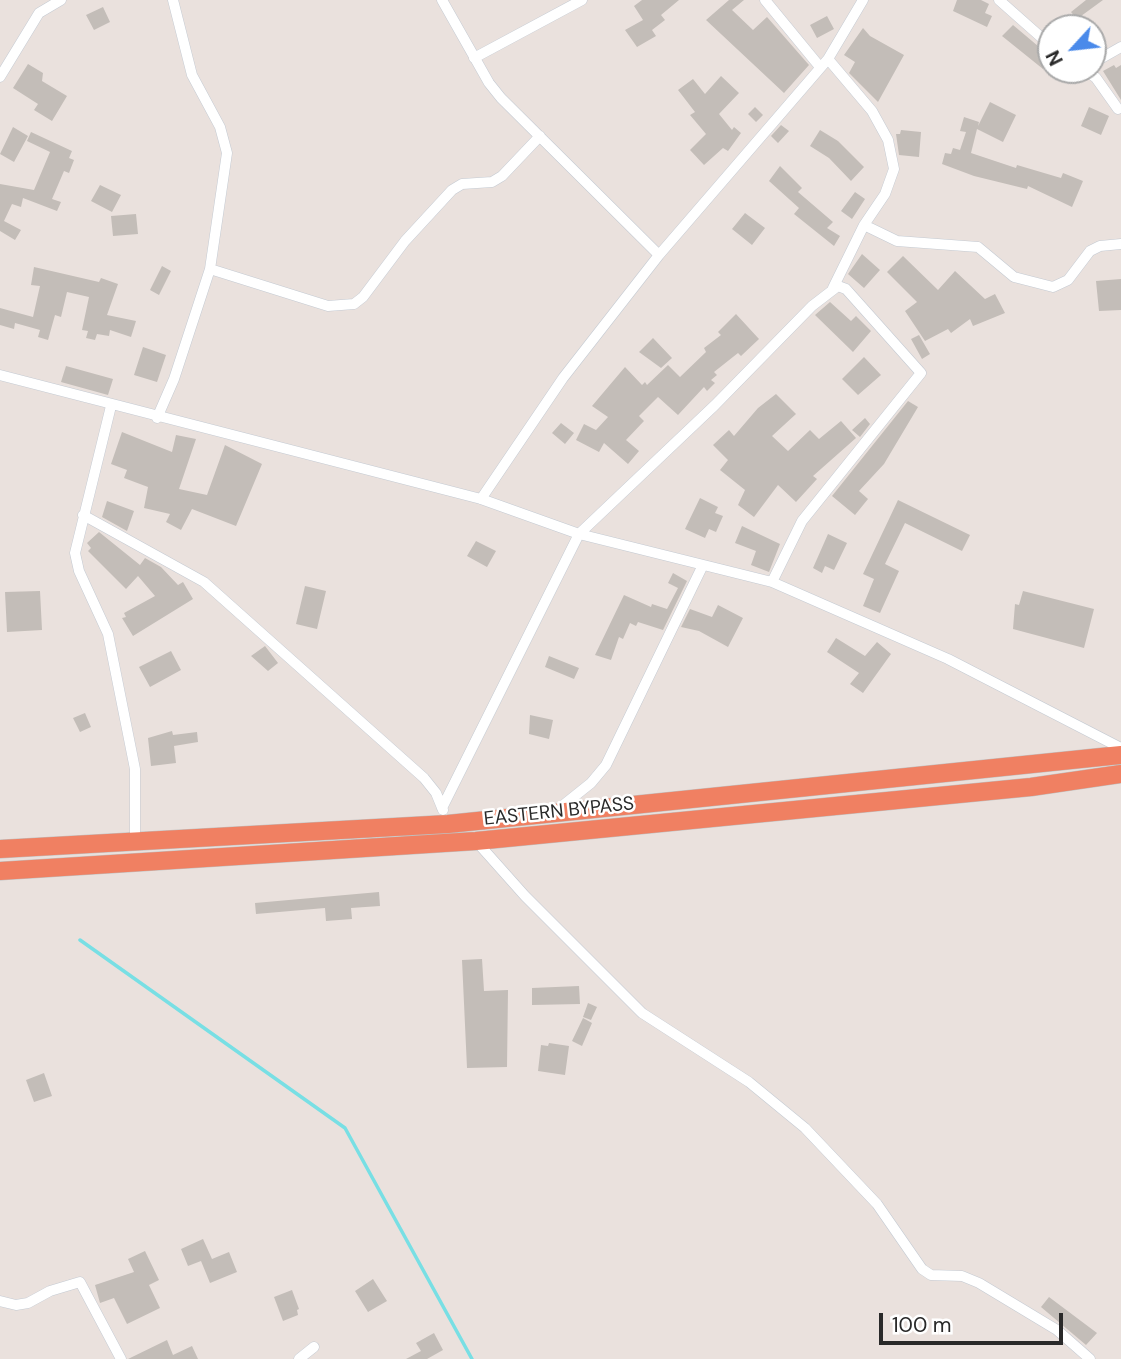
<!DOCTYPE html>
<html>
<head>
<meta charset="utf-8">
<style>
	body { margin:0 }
	#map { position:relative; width:1121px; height:1359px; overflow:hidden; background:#eae1dd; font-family:"DM Sans",sans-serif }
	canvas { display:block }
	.north { position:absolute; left:1037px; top:14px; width:70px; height:70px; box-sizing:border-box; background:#fff; border:2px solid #a9a9a9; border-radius:50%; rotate:243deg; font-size:19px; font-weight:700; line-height:28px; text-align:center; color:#292929 }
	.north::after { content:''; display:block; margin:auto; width:24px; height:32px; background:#4a8aea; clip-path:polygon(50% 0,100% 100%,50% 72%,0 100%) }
	.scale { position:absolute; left:879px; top:1313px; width:184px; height:32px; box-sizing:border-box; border:4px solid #292929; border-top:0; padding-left:9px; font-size:21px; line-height:24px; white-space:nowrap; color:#292929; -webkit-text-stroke:5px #fff; paint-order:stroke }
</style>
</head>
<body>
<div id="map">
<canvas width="1121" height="1359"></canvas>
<div class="north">N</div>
<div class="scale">100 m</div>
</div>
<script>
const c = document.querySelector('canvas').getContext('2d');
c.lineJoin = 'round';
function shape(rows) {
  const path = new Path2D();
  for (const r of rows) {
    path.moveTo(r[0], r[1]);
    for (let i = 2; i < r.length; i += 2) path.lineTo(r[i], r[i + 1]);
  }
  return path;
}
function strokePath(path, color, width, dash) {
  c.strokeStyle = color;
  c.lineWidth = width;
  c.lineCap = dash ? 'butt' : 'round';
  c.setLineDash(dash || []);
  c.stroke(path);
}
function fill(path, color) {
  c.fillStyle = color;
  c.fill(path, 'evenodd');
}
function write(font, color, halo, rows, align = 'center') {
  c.font = font + ' "DM Sans",sans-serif';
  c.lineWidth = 5;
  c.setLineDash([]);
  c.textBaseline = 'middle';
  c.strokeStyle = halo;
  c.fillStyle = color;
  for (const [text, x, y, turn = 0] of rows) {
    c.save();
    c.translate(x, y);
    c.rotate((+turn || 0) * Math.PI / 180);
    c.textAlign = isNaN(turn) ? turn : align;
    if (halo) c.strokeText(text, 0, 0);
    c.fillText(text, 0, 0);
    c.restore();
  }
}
strokePath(shape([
	[80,940,345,1128,472,1359]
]), '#78dfe4', 3.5);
fill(shape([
	[642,0,679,0,661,15,665,20,652,30,656,36,637,47,625,30,643,20,634,6],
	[729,0,744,0,732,10,753,30,767,17,809,65,784,93,706,20],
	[957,0,981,0,989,4,985,13,992,16,987,27,953,11],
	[1086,0,1103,0,1077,19,1071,12],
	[103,7,110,22,94,30,86,15],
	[827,16,834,29,817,38,810,25],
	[1013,25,1051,57,1043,69,1002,36],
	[863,28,870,36,904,55,878,102,849,73,855,62,844,55],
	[28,64,43,73,42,81,67,96,52,121,34,110,38,104,13,88],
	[1114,65,1116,68,1121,65,1121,100,1103,71],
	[721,76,739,93,719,114,732,130,734,127,741,133,728,151,723,148,704,165,690,150,706,134,690,115,695,112,678,90,693,79,705,94],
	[990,102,1016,115,1003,142,977,129,971,153,1016,168,1017,165,1061,178,1063,173,1083,181,1072,207,1028,186,1027,189,974,176,942,164,945,153,951,154,953,148,960,150,966,132,960,131,964,117,979,122,978,126],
	[755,107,763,115,756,122,748,114],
	[1089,107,1109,116,1101,135,1081,126],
	[781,125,789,131,778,143,771,136],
	[13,127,28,136,14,162,0,154],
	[820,130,838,141,864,167,851,181,829,158,810,146],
	[901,130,921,132,919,157,899,155,896,134,900,134],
	[31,132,72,151,69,158,74,160,69,173,64,171,52,199,61,202,57,211,23,198,21,207,12,204,4,221,21,230,15,240,0,231,0,184,34,190,50,152,27,141],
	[780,166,802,188,798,192,833,222,827,228,840,236,834,246,794,214,799,208,769,181],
	[100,185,121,195,112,212,91,201],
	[855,192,865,199,852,219,841,211],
	[745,213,765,228,752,245,732,229],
	[136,214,138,234,113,236,111,216],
	[862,254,880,270,864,288,848,274],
	[903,256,938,290,955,271,985,299,995,294,1005,313,973,326,970,319,951,333,948,329,925,341,905,311,917,302,887,272],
	[162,266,171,271,159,295,150,290],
	[34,267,99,282,101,278,118,284,107,315,136,321,131,337,110,330,109,336,97,334,95,340,86,338,88,331,82,330,89,297,67,292,61,317,55,315,48,340,38,337,40,330,15,323,14,329,0,325,0,308,33,317,40,286,31,285],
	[1121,279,1121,310,1099,311,1096,281],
	[830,302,851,321,856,316,871,331,853,352,815,315],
	[736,314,759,339,741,356,738,353,714,372,717,375,711,380,715,383,707,391,704,387,678,415,658,397,639,416,644,421,626,440,639,451,628,464,604,443,599,452,576,440,584,424,596,430,608,417,592,406,625,367,642,385,645,382,647,385,668,365,680,377,706,352,704,348,721,335,718,332],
	[919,335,930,354,922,359,911,339],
	[653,338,672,358,661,368,639,352],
	[143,347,166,355,157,382,134,375],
	[864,357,881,375,858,395,842,379],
	[66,366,113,379,108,395,61,382],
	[776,394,796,414,772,436,788,451,810,430,819,439,841,421,856,438,813,476,817,479,796,502,778,485,754,517,738,505,745,490,720,470,728,460,713,445,729,430,734,436,758,408],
	[908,401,918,407,884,464,859,491,868,499,855,515,832,496],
	[865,418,870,424,860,437,852,430],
	[561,423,574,433,565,444,552,433],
	[122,432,172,452,176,435,196,439,179,489,207,495,225,445,262,464,236,526,192,509,181,530,166,522,170,514,144,508,148,487,124,478,127,470,111,464],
	[700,498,718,507,715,513,723,516,716,532,709,529,705,538,685,529],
	[898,500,970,535,962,551,905,523,885,564,899,571,880,613,863,606,874,579,863,574],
	[107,501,134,511,127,531,102,517],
	[742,526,780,544,769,572,751,565,756,551,735,543],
	[99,532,140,565,145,558,161,567,178,585,183,582,193,599,133,636,122,618,126,617,124,613,155,596,138,576,126,589,88,551,91,548,87,543],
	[828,534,847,543,834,570,825,566,822,573,813,568],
	[476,541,496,551,487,567,467,556],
	[673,573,687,581,663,630,638,622,636,626,630,623,623,639,619,637,611,660,595,655,624,595,651,607,652,604,667,609,678,588,668,583],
	[305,586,326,591,317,629,296,624],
	[40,591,42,630,7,632,5,592],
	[1023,591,1094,609,1084,648,1013,629,1015,604,1019,605],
	[718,605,743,618,728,647,699,631,681,627,690,609,712,617],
	[836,638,865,656,877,642,891,654,863,693,850,684,859,673,827,652],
	[265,646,278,663,268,671,251,656],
	[171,651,181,670,150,687,139,667],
	[549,656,579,668,574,679,545,667],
	[85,713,91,727,80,732,73,718],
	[530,715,553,720,549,739,529,734],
	[172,731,173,735,197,732,198,742,174,746,176,763,151,766,148,738],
	[379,892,380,906,351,908,352,919,326,921,325,908,256,914,255,903],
	[482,959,484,991,508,990,507,1067,467,1068,462,960],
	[579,986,580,1004,532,1005,532,988],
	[588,1003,597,1007,591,1020,583,1017],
	[583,1018,592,1023,582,1046,572,1041],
	[549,1043,569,1046,565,1075,538,1071,541,1045,548,1046],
	[44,1073,52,1096,34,1102,26,1080],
	[203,1239,212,1259,229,1252,237,1272,210,1283,201,1261,188,1266,181,1249],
	[145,1251,159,1280,149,1285,160,1308,127,1324,114,1298,100,1303,95,1285,134,1272,128,1259],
	[373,1279,387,1301,368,1312,355,1291],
	[292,1290,299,1309,297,1310,298,1315,283,1321,274,1297],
	[1049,1297,1097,1333,1086,1345,1041,1307],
	[434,1333,443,1350,427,1359,406,1359,421,1351,416,1343],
	[167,1340,173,1355,192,1346,198,1359,128,1359]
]), '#c3bdb8');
const street = shape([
	[442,0,489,83,501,98,659,255],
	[765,0,820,67],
	[999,0,1051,46],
	[474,58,582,0],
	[828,59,872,111,888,140,894,169,885,194,864,225,833,288],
	[1093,63,1121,47],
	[1086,70,1096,78,1118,109],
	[0,77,39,13,61,0],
	[864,225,897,241,978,247,1014,277,1053,287,1068,280,1090,251,1100,246,1121,244],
	[210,269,328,306,354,304,363,297,405,241,452,190,462,184,492,182,502,176,540,136],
	[0,375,481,499,579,534,772,582,948,659,1121,748],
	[111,406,75,553,79,571,108,634,135,769,135,841],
	[157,418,174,379,210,269,227,153,220,127,192,75,173,0],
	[481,499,563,378,659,255,828,59,863,0],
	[83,515,204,582,424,778,436,793,443,810],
	[442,808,579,534,715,405,812,306,838,286,846,289,921,373,802,521,772,582],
	[556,811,591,783,606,765,703,565],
	[476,841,525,896,642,1013,749,1082,805,1128,877,1204,922,1269,931,1275,962,1276,979,1283,1057,1330,1090,1359],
	[0,1301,16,1305,28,1303,50,1291,80,1282,121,1359],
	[299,1359,314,1347]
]);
const highway = shape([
	[0,849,448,824,1121,755],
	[0,871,476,841,1031,787,1121,774]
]);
strokePath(street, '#c4cad2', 11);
strokePath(highway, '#bfbfbf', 19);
strokePath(street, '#fff', 10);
strokePath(highway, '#f08062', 18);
write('19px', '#292929', '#fff', [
	["EASTERN BYPASS",559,812,-6]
]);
</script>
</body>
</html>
